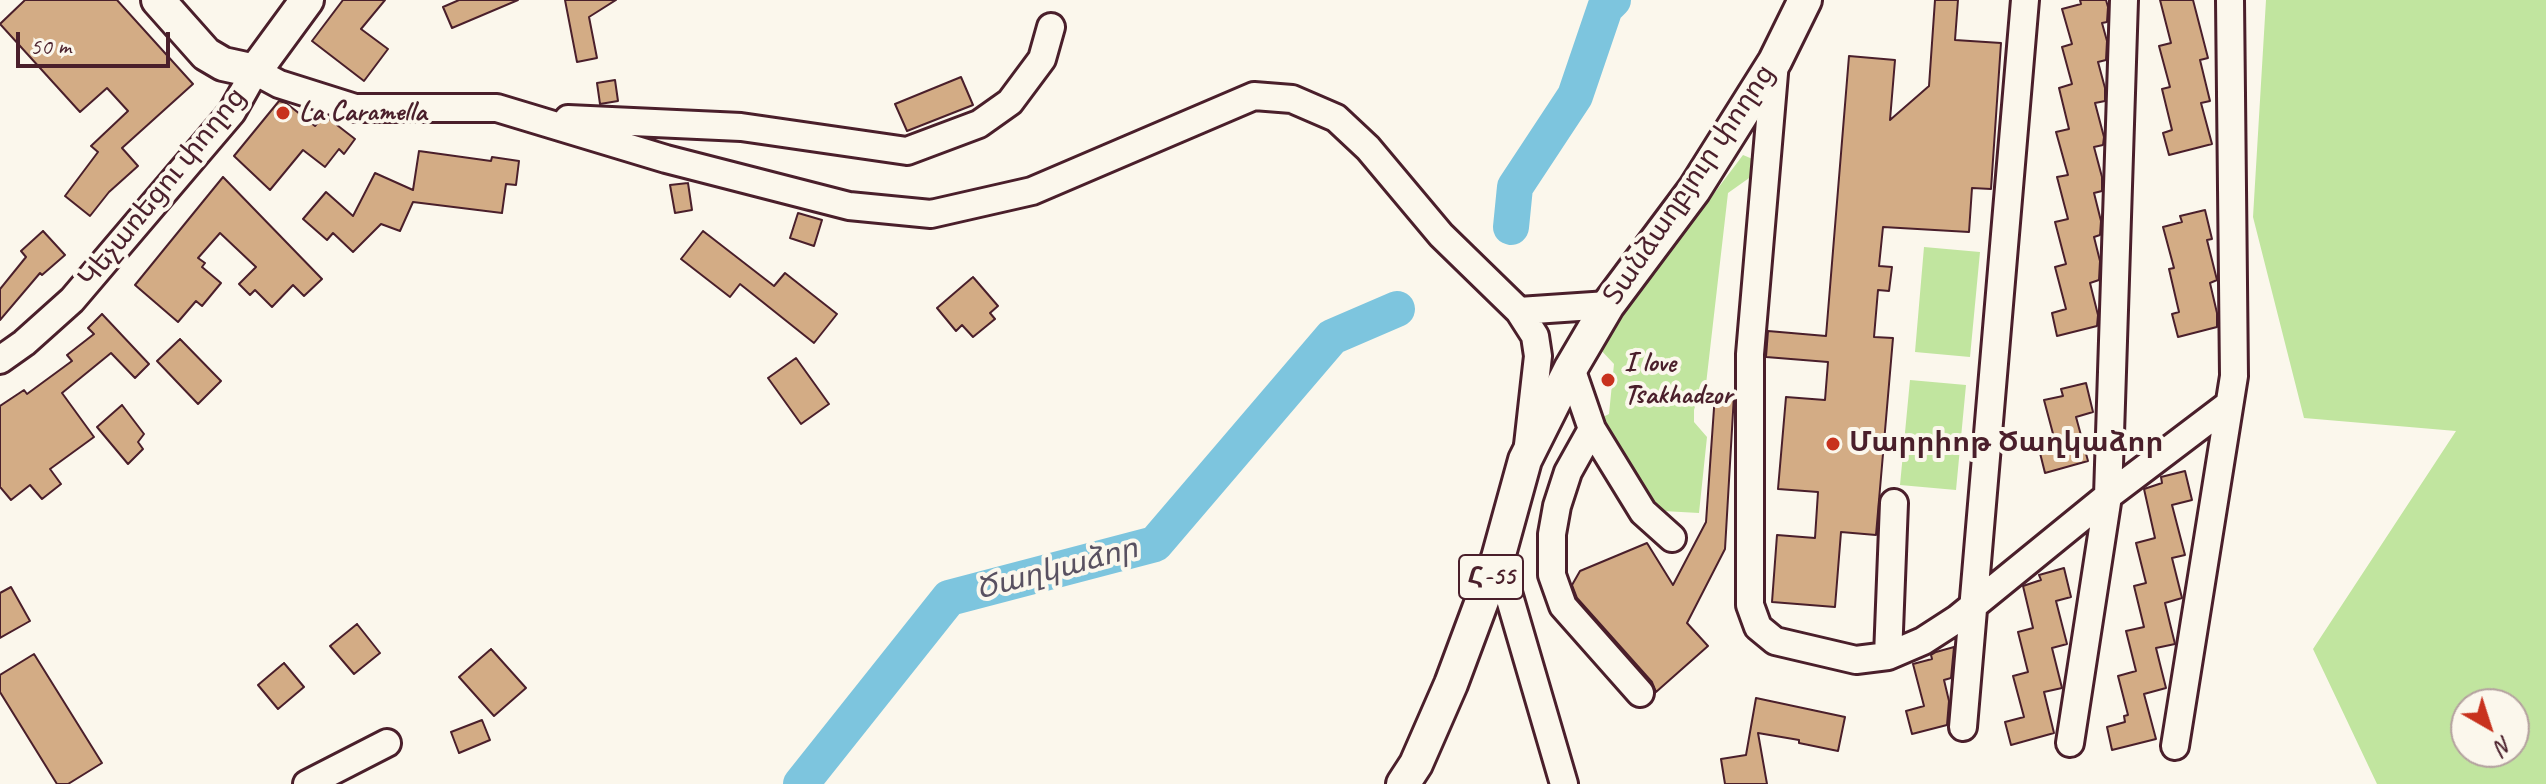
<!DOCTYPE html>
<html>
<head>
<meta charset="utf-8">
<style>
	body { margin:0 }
	#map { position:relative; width:2546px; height:784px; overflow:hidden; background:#fbf7ec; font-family:Caveat,sans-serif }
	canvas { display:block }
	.north { position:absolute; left:2450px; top:688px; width:80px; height:80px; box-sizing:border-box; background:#fbf7ec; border:2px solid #b4a19f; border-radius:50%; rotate:141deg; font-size:22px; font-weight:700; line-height:32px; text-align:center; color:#4a1f2b }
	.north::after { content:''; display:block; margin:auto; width:28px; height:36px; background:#c8321e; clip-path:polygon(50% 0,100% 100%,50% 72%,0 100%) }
	.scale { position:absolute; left:16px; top:32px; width:154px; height:36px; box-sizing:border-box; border:4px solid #4a1f2b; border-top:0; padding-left:10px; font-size:24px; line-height:28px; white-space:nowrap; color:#4a1f2b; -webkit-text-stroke:6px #fbf7ec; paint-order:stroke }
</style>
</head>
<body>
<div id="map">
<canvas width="2546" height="784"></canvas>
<div class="north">N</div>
<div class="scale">50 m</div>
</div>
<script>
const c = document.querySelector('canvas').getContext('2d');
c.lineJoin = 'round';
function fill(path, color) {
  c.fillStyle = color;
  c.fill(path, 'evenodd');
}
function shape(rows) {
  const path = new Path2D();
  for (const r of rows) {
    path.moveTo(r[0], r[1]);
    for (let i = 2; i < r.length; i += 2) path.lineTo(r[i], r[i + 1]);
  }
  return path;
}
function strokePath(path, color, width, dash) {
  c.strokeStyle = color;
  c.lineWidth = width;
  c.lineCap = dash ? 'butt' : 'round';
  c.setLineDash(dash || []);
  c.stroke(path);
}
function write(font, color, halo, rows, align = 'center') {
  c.font = font + ' Caveat,"Noto Sans Armenian",sans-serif';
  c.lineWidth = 8;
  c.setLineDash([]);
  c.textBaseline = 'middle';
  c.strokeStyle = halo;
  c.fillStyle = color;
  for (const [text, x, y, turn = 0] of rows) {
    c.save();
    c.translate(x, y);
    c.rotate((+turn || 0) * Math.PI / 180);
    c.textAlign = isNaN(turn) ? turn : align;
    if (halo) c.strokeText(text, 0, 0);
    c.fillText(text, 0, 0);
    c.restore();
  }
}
fill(shape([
	[2266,0,2546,0,2546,784,2377,784,2313,649,2456,431,2304,418,2253,217],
	[2466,704,2514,704,2514,752,2466,752],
	[1743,155,1755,160,1752,176,1728,193,1705,393,1697,400,1694,410,1694,422,1707,437,1699,513,1663,511,1648,503,1599,419,1609,414,1614,364,1598,347],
	[1924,247,1980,252,1970,357,1915,352],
	[1910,380,1966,385,1956,490,1900,485]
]), '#c1e59f');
strokePath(shape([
	[1511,227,1515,187,1575,96,1605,8,1613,0],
	[801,784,949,598,1155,544,1332,337,1397,309]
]), '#7dc5de', 36);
const building = shape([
	[25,0,117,0,193,84,122,148,138,166,109,192,90,216,65,196,98,152,91,146,128,111,107,88,80,112,0,24,25,0],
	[343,0,385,0,361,29,388,49,364,81,312,41,343,0],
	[459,0,518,0,452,28,443,7,459,0],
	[565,0,616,0,589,17,597,58,577,62,565,0],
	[1935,0,1958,0,1955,40,2001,43,1991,189,1972,188,1969,232,1883,227,1879,266,1892,267,1889,291,1878,290,1874,337,1893,338,1876,535,1841,532,1835,607,1772,602,1777,535,1815,538,1818,492,1778,489,1786,397,1825,400,1828,362,1766,357,1768,331,1826,336,1849,56,1895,60,1890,120,1929,86,1935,0],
	[2080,0,2106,0,2108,7,2107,22,2102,23,2107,41,2106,60,2098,62,2105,88,2105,101,2095,103,2104,137,2103,145,2094,147,2102,177,2102,191,2094,193,2101,221,2100,235,2094,237,2100,261,2099,280,2090,283,2098,315,2097,326,2057,336,2052,313,2066,309,2055,267,2066,264,2055,222,2068,219,2057,177,2068,175,2056,132,2069,129,2059,88,2072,84,2062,47,2072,44,2062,9,2081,4,2080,0],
	[2160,0,2193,0,2208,58,2200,60,2210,101,2201,103,2212,144,2169,155,2163,133,2172,130,2162,89,2170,87,2159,46,2171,43,2160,0],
	[961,77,973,105,907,131,895,104,961,77],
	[615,80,618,101,600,104,597,83,615,80],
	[279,101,286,103,315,126,324,115,355,139,344,154,339,149,325,167,303,150,270,190,234,156,279,101],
	[419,151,491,161,492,157,519,161,516,185,506,184,502,213,413,202,400,231,381,224,353,252,333,233,327,240,303,219,326,192,353,216,375,173,413,190,419,151],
	[223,177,322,279,304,296,293,285,272,307,255,290,250,295,239,284,256,267,220,233,198,258,205,263,202,267,221,283,202,306,196,301,178,322,135,285,223,177],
	[688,183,692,210,675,213,670,185,688,183],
	[2205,210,2212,239,2207,240,2217,280,2210,283,2217,313,2217,327,2178,337,2172,314,2179,312,2169,269,2174,268,2163,227,2182,222,2180,216,2205,210],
	[798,213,822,220,814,246,790,238,798,213],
	[43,231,65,255,42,275,40,273,0,320,0,289,26,257,21,251,43,231],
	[703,231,774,286,785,273,837,314,814,343,740,284,730,297,681,259,703,231],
	[973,277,998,306,990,313,995,319,973,337,962,325,956,331,937,308,973,277],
	[102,314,149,364,135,378,111,353,62,393,94,437,50,469,61,484,42,499,30,485,11,500,0,487,0,406,24,390,27,394,72,361,67,355,94,334,88,328,102,314],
	[180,339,221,381,198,404,157,361,180,339],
	[796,358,829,404,801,424,768,378,796,358],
	[2086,383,2093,412,2076,417,2088,461,2045,473,2039,449,2056,445,2044,400,2063,396,2061,389,2086,383],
	[1715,394,1734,395,1725,549,1687,623,1708,646,1656,692,1652,682,1577,598,1572,585,1580,571,1647,543,1673,585,1706,522,1715,394],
	[122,405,144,434,138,442,143,449,128,464,97,427,122,405],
	[2185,471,2192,500,2172,505,2185,555,2172,558,2182,598,2165,603,2175,644,2156,648,2166,688,2144,694,2156,739,2112,750,2107,727,2125,722,2124,716,2128,715,2118,676,2136,671,2126,631,2144,627,2134,586,2146,583,2136,543,2155,538,2144,489,2162,483,2161,477,2185,471],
	[2064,568,2071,597,2056,601,2067,644,2052,648,2062,688,2044,692,2054,733,2011,745,2005,722,2024,717,2013,676,2028,672,2018,632,2033,628,2023,586,2041,580,2039,575,2064,568],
	[11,587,30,621,0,638,0,593,11,587],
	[357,624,380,653,354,674,330,646,357,624],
	[1954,647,1951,678,1944,680,1949,701,1947,725,1912,734,1906,711,1924,706,1913,664,1932,659,1931,655,1936,652,1954,647],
	[491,649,526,688,494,716,459,677,491,649],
	[34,654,102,763,68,784,57,784,0,692,0,675,34,654],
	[284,663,304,687,278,709,258,685,284,663],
	[1756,698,1845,717,1838,751,1799,743,1799,740,1758,733,1767,784,1725,784,1721,759,1746,755,1756,698],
	[482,720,490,740,459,753,451,732,482,720]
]);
fill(building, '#d3ac85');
strokePath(building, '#4a1f2b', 2);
const minor = shape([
	[1775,62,1750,354,1750,605,1758,627,1775,641,1856,660,1888,656,1923,641,1957,619,2108,496,2228,405],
	[568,119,741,127,907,151,979,124,1010,102,1042,59,1051,27],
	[1519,311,1608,305],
	[0,360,24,343,72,300,232,112,255,71,279,84,355,108,497,108,666,159,849,206,931,214,1032,191,1254,96,1292,99,1336,118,1368,148,1441,235,1519,311,1535,336,1538,356,1528,445],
	[1571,368,1592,429,1643,512,1672,538],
	[1592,429,1568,472,1557,506,1552,534,1552,575,1563,606,1640,693],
	[1498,558,1564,784],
	[1888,656,1894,503],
	[1963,727,2025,0],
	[2070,743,2108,496,2124,0],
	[2175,746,2234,376,2230,0],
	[307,784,387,743]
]);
const major = shape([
	[158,0,206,54,223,64,255,71,307,0],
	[1403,784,1416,764,1451,684,1498,558,1525,460,1571,368,1608,305,1694,190,1775,61,1805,0]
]);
strokePath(minor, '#4a1f2b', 32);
strokePath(major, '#4a1f2b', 38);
strokePath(minor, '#fbf7ec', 26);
strokePath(major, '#fbf7ec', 32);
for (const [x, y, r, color] of [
	[283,113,8,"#c8321e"],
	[1608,380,8,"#c8321e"],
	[1833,444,8,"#c8321e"]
]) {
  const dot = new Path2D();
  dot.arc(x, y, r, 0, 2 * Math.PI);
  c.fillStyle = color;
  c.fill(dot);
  strokePath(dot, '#fbf7ec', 3);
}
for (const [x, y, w] of [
	[1491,577,64]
]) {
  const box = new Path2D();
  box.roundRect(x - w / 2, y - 22, w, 44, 6);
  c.fillStyle = '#fbf7ec';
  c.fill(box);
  strokePath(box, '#4a1f2b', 2);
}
write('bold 26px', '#4a1f2b', null, [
	["Հ-55",1491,577]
]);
write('bold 28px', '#4a1f2b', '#fbf7ec', [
	["La Caramella",299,113],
	["I love",1624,364],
	["Tsakhadzor",1624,396],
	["Մարրիոթ Ծաղկաձոր",1849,444]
], 'left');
write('28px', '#4a1f2b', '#fbf7ec', [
	["Տանձաղբյուր փողոց",1690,185,-56],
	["Կեչառեցու փողոց",163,188,-51]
]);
write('italic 30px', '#595161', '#fbf7ec', [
	["Ծաղկաձոր",1057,570,-15]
]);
</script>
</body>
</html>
